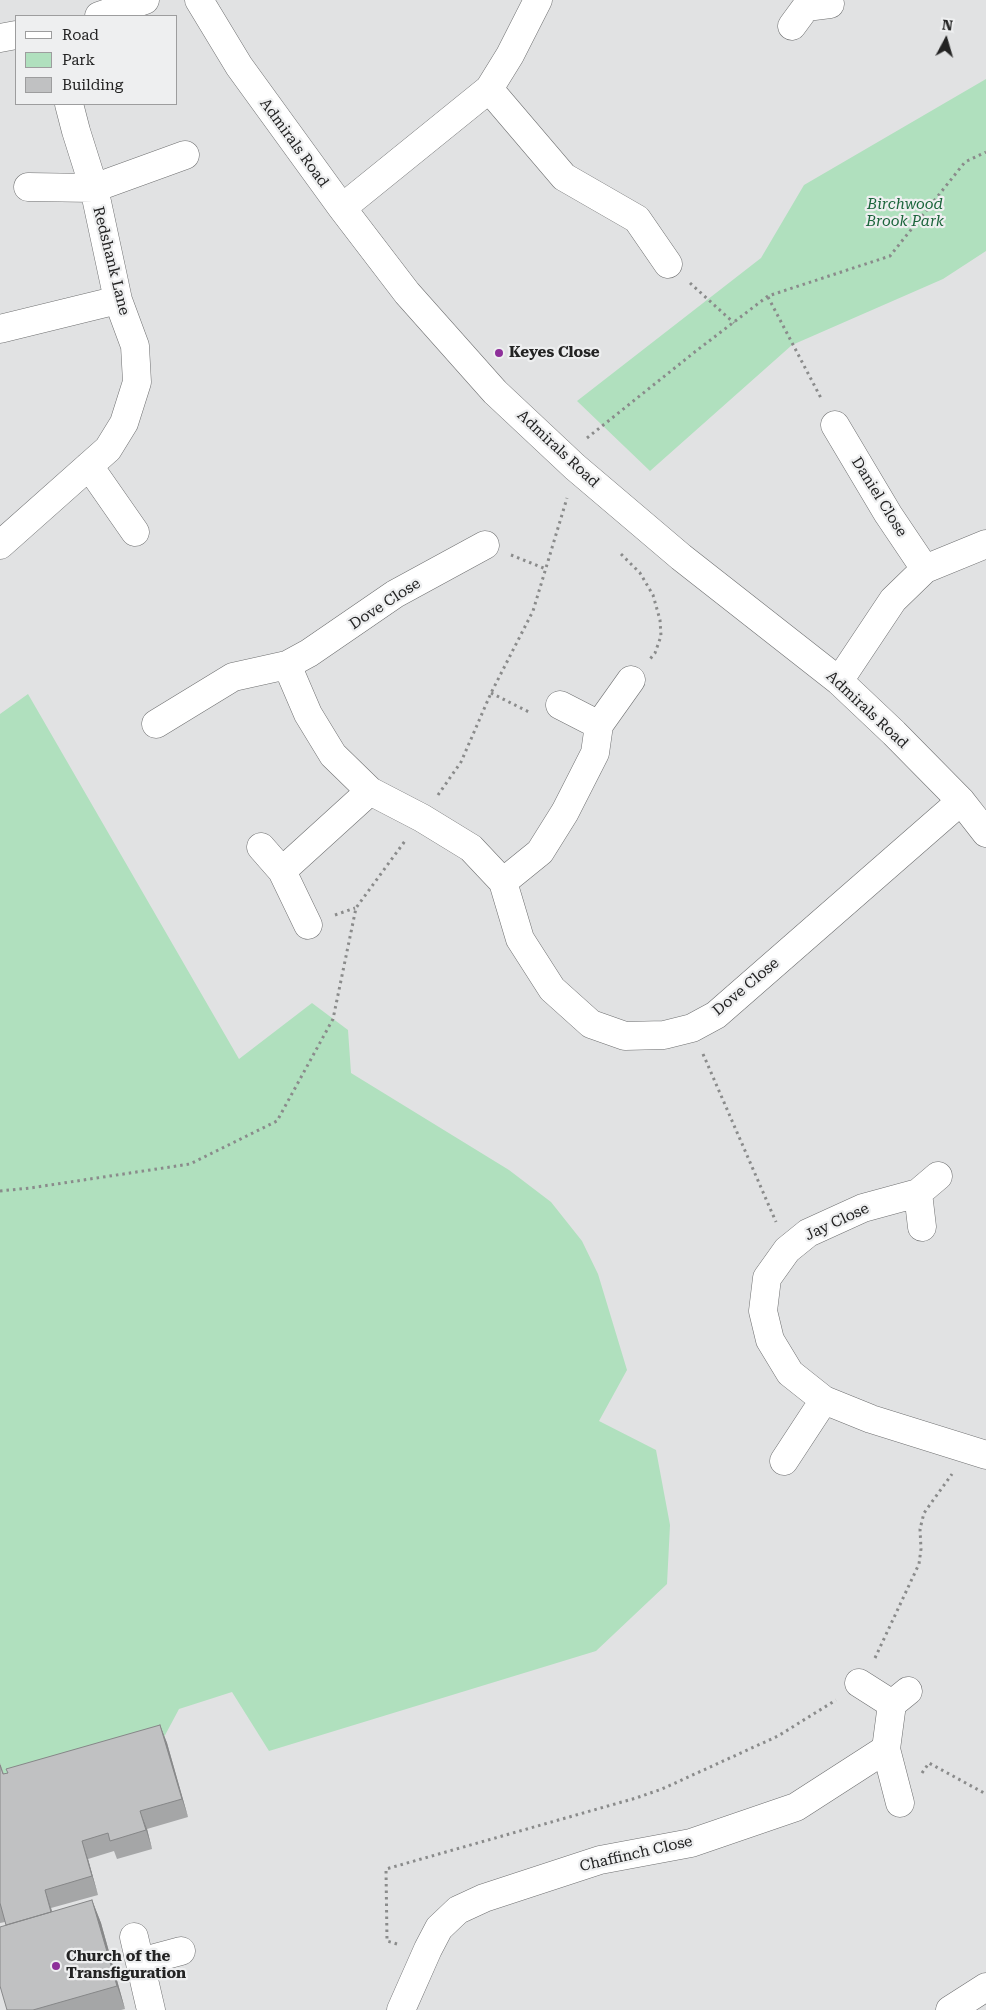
<!DOCTYPE html>
<html>
<head>
<meta charset="utf-8">
<style>
	body { margin:0 }
	#map { position:relative; width:986px; height:2010px; overflow:hidden; background:#e1e2e3; font-family:"Roboto Serif",serif }
	canvas { display:block }
	.legend { position:absolute; left:15px; top:15px; width:162px; height:90px; box-sizing:border-box; background:#eeeff0; border:1px solid #9d9d9e; margin:0; padding:6px 9px; list-style:none; font-size:15px; color:#232323 }
	.legend li { display:flex; align-items:center; gap:10px; height:25px }
	.legend b { width:25px; border:1px solid #9d9d9e }
	.north { position:absolute; left:921px; top:15px; width:50px; height:50px; -webkit-text-stroke:4px #eeeff0; paint-order:stroke; rotate:6deg; font-size:14px; font-weight:700; line-height:20px; text-align:center; color:#232323 }
	.north::after { content:''; display:block; margin:auto; width:18px; height:22px; background:#232323; clip-path:polygon(50% 0,100% 100%,50% 72%,0 100%) }
</style>
</head>
<body>
<div id="map">
<canvas width="986" height="2010"></canvas>
<ul class="legend">
<li><b style="height:6px;background:#fff"></b>Road</li>
<li><b style="height:14px;background:#b0e0be"></b>Park</li>
<li><b style="height:14px;background:#c0c1c2"></b>Building</li>
</ul>
<div class="north">N</div>
</div>
<script>
const c = document.querySelector('canvas').getContext('2d');
c.lineJoin = 'round';
function fill(path, color) {
  c.fillStyle = color;
  c.fill(path, 'evenodd');
}
function shape(rows) {
  const path = new Path2D();
  for (const r of rows) {
    path.moveTo(r[0], r[1]);
    for (let i = 2; i < r.length; i += 2) path.lineTo(r[i], r[i + 1]);
  }
  return path;
}
function strokePath(path, color, width, dash) {
  c.strokeStyle = color;
  c.lineWidth = width;
  c.lineCap = dash ? 'butt' : 'round';
  c.setLineDash(dash || []);
  c.stroke(path);
}
function write(font, color, halo, rows, align = 'center') {
  c.font = font + ' "Roboto Serif",serif';
  c.lineWidth = 4.5;
  c.setLineDash([]);
  c.textBaseline = 'middle';
  c.strokeStyle = halo;
  c.fillStyle = color;
  for (const [text, x, y, turn = 0] of rows) {
    c.save();
    c.translate(x, y);
    c.rotate((+turn || 0) * Math.PI / 180);
    c.textAlign = isNaN(turn) ? turn : align;
    if (halo) c.strokeText(text, 0, 0);
    c.fillText(text, 0, 0);
    c.restore();
  }
}
fill(shape([
	[986,79,986,251,943,279,792,345,650,471,577,401,761,258,804,185],
	[28,694,239,1059,312,1003,348,1030,351,1073,509,1170,551,1202,582,1241,598,1274,627,1370,599,1421,656,1450,670,1525,667,1584,596,1651,269,1751,232,1692,179,1709,163,1739,0,1782,0,714]
]), '#b0e0be');
const minor = shape([
	[199,0,239,66,342,208,407,293,495,392,575,467,681,557,839,681,894,733,961,801,986,833],
	[99,16,145,0],
	[792,26,806,7,830,4],
	[0,38,16,35],
	[489,89,564,177,637,219,668,264],
	[28,187,94,188,185,155],
	[342,208,489,89,510,55,538,0],
	[0,329,118,300],
	[835,425,888,514,925,569],
	[89,466,135,532],
	[0,545,108,449,124,423,137,382,135,346,118,300,94,188,76,131,69,104],
	[287,665,308,714,333,755,370,791,422,818,471,848,503,882,520,939,552,989,591,1024,625,1036,664,1035,692,1028,716,1015,961,801],
	[839,681,893,600,925,569,986,544],
	[560,705,599,725],
	[156,724,233,677,287,665,309,653,395,594,485,545],
	[261,847,282,871,308,925],
	[282,871,370,791],
	[503,882,540,852,565,812,595,753,599,725,631,680],
	[938,1176,918,1193,863,1208,808,1233,787,1250,767,1278,763,1311,770,1340,790,1373,824,1400,871,1419,986,1455],
	[918,1193,922,1227],
	[784,1461,824,1400],
	[859,1683,892,1704,908,1691],
	[892,1704,886,1749,900,1803],
	[134,1937,151,2010],
	[140,1962,181,1951],
	[401,2010,428,1949,439,1928,458,1910,484,1898,600,1860,691,1843,796,1807,886,1749],
	[950,2010,986,1987]
]);
strokePath(minor, '#6e6f70', 29);
strokePath(shape([
	[690,283,734,323],
	[768,297,822,400],
	[587,438,696,351,768,296,890,256,965,162,986,152],
	[621,554,640,573,653,595,660,620,661,636,655,653,650,659],
	[511,555,546,569],
	[491,693,531,713],
	[438,795,461,762,491,693,533,611,567,498],
	[335,915,355,908],
	[703,1054,776,1222],
	[0,1191,30,1188,190,1164,277,1121,333,1019,356,908,405,841],
	[875,1658,919,1564,921,1549,920,1529,924,1513,952,1474],
	[922,1773,929,1763,986,1794],
	[397,1944,387,1941,386,1869,636,1798,662,1789,778,1736,836,1700]
]), '#8a8b8b', 3, [2.5, 4]);
strokePath(minor, '#fff', 28);
fill(shape([
	[160,1725,167,1743,188,1817,147,1829,152,1849,117,1859,114,1851,88,1859,98,1895,51,1908,52,1912,92,1900,101,1923,125,2009,121,2010,7,2010,6,1925,5,1922,0,1923,0,1763,4,1774]
]), '#a5a6a7');
fill(shape([
	[160,1725,167,1743,188,1817,182,1799],
	[140,1811,147,1829,152,1849],
	[82,1841,88,1859,98,1895,92,1876],
	[45,1890,51,1908,59,1935,53,1917],
	[92,1900,101,1923,125,2009,117,1986]
]), '#868788');
const building = shape([
	[160,1725,182,1799,140,1811,146,1830,110,1841,108,1833,82,1841,92,1876,45,1890,51,1912,6,1925,0,1903,0,1765,3,1774,8,1773,6,1769,160,1725],
	[92,1900,117,1986,33,2010,7,2010,0,1986,0,1927,92,1900]
]);
fill(building, '#c0c1c2');
strokePath(building, '#868788', 1);
for (const [x, y, r, color] of [
	[499,353,5,"#8e309a"],
	[56,1966,5,"#8e309a"]
]) {
  const dot = new Path2D();
  dot.arc(x, y, r, 0, 2 * Math.PI);
  c.fillStyle = color;
  c.fill(dot);
  strokePath(dot, '#eeeff0', 2);
}
write('15px', '#232323', '#eeeff0', [
	["Admirals Road",294,143,54],
	["Redshank Lane",111,261,76],
	["Admirals Road",558,449,43],
	["Daniel Close",879,497,58],
	["Dove Close",385,604,-33],
	["Admirals Road",867,710,43],
	["Dove Close",746,987,-40],
	["Jay Close",837,1222,-25],
	["Chaffinch Close",636,1854,-13]
]);
write('italic 15px', '#1c653c', '#eeeff0', [
	["Birchwood",905,205],
	["Brook Park",905,222]
]);
write('bold 15px', '#232323', '#eeeff0', [
	["Keyes Close",509,353],
	["Church of the",66,1957],
	["Transfiguration",66,1974]
], 'left');
</script>
</body>
</html>
